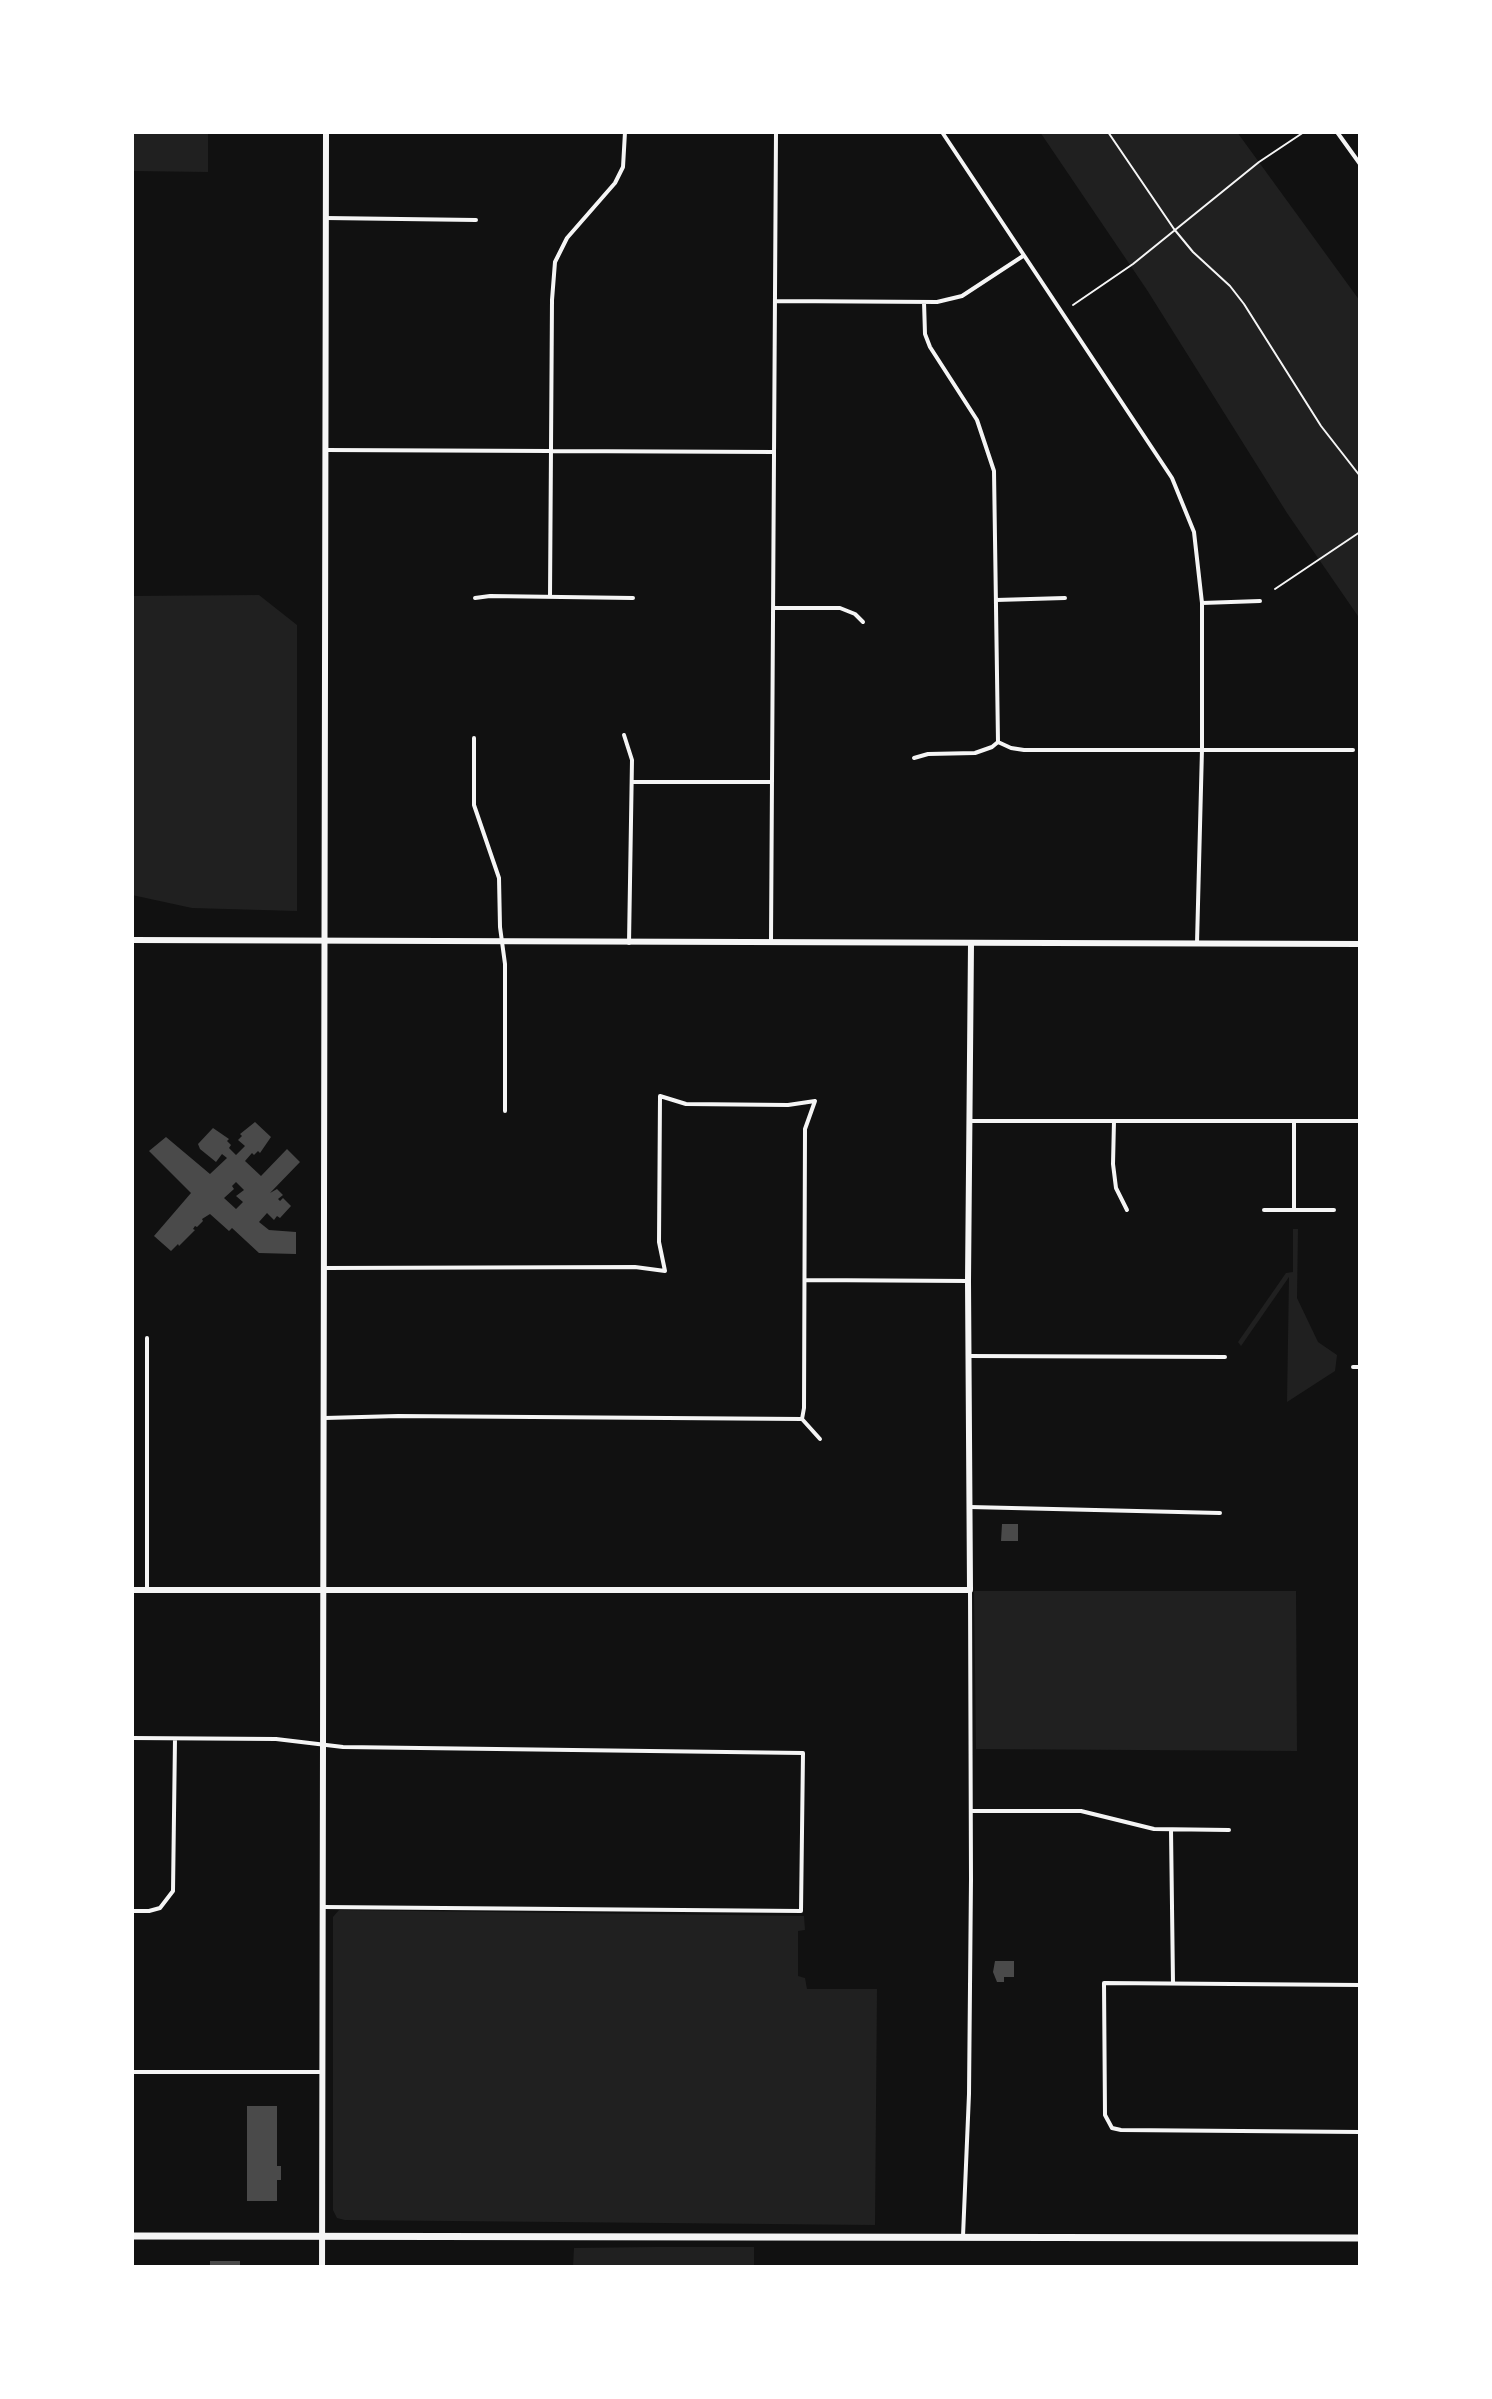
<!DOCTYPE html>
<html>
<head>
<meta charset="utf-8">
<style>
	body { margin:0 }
	#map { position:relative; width:1492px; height:2399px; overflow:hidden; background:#111; font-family:"PT Sans",sans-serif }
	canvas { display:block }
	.frame { position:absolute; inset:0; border:134px solid #fff; pointer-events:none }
</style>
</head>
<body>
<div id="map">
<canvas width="1492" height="2399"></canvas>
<div class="frame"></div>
</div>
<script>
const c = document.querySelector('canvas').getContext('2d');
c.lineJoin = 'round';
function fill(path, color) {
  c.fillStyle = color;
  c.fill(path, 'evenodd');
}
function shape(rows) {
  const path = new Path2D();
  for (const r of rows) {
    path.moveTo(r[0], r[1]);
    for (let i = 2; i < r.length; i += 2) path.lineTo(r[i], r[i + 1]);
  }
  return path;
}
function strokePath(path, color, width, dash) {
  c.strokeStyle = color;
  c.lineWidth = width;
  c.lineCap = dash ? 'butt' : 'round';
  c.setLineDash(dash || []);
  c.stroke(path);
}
fill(shape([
	[132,132,208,132,208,172,132,171],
	[1040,132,1237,132,1360,301,1360,619,1287,513,1147,290],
	[259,595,297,625,297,911,192,908,132,895,132,596],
	[1293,1229,1298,1229,1297,1298,1318,1342,1337,1355,1335,1371,1287,1402,1289,1277,1241,1346,1238,1342,1286,1273,1293,1272],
	[974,1591,1296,1591,1297,1751,976,1749],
	[339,1910,804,1916,805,1930,798,1931,798,1976,805,1978,807,1989,877,1989,875,2225,345,2220,337,2218,333,2210,333,1917],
	[655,2247,754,2247,754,2267,573,2267,574,2248]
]), '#202020');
fill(shape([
	[255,1122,271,1137,260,1153,258,1151,254,1155,252,1153,245,1161,261,1176,287,1149,300,1162,270,1193,277,1189,283,1195,278,1199,280,1201,283,1198,291,1206,280,1218,277,1216,274,1220,267,1213,259,1222,269,1230,296,1232,296,1254,259,1253,232,1228,229,1231,210,1214,202,1219,203,1221,197,1227,195,1226,193,1229,195,1230,179,1246,178,1244,171,1251,154,1236,191,1193,149,1151,166,1137,210,1174,227,1158,222,1154,216,1162,200,1149,198,1144,213,1128,229,1139,227,1141,231,1145,229,1148,236,1155,245,1146,238,1140,242,1136,240,1134],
	[236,1182,244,1190,236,1196,243,1202,236,1209,224,1198,234,1189,232,1186],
	[1002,1524,1018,1524,1018,1541,1001,1541],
	[995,1961,1014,1961,1014,1977,1004,1977,1004,1982,997,1982,993,1972],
	[247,2106,277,2106,277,2166,281,2166,281,2180,277,2180,277,2201,247,2201],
	[210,2261,240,2261,240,2267,210,2267]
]), '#4a4a4a');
strokePath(shape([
	[1108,132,1174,229,1193,252,1230,286,1244,304,1321,426,1360,476],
	[1073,305,1133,264,1259,162,1304,132],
	[1275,589,1360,532]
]), '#f5f5f5', 2);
strokePath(shape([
	[942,132,1172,478,1194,532,1202,603,1202,749,1197,943],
	[1337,132,1360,164],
	[326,218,476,220],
	[775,301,937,302,962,296,1023,256],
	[924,302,925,334,930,347,977,420,994,471,998,742],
	[326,450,774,452],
	[550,596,552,300,555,262,567,238,615,183,623,167,625,132],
	[475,598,490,596,633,598],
	[996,600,1065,598],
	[1202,603,1260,601],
	[774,608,840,608,855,614,863,622],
	[624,735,632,760,629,943],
	[474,738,474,805,499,878,500,927,505,964,505,1111],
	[998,742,1011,748,1024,750,1353,750],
	[914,758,928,754,975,753,992,747,998,742],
	[632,782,772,782],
	[771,941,776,132],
	[971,1121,1360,1121],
	[1114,1121,1113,1164,1116,1188,1127,1210],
	[1264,1210,1334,1210],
	[1294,1210,1294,1121],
	[325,1268,635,1267,665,1271,659,1242,660,1096,686,1104,788,1105,815,1101],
	[806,1280,968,1281],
	[147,1338,147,1590],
	[968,1356,1225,1357],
	[1353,1367,1360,1367],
	[325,1418,398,1416,802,1419],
	[802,1419,804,1408,805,1129,815,1101],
	[802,1419,820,1439],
	[970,1507,1220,1513],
	[132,1738,276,1739,343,1747,803,1753,801,1911,324,1907],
	[971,1811,1081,1811,1154,1829,1229,1830],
	[1171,1830,1173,1983],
	[132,1911,149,1911,160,1908,173,1891,175,1739],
	[1360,1985,1104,1983,1105,2115,1112,2128,1121,2130,1360,2132],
	[132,2072,322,2072],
	[963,2236,969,2094,971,1879,970,1590]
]), '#f5f5f5', 4);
strokePath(shape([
	[132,1590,970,1590,968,1281,971,944],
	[322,2267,326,132]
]), '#f5f5f5', 6);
strokePath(shape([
	[132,940,1360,944]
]), '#f5f5f5', 6);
strokePath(shape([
	[132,2236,1360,2238]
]), '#f5f5f5', 7);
</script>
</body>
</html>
